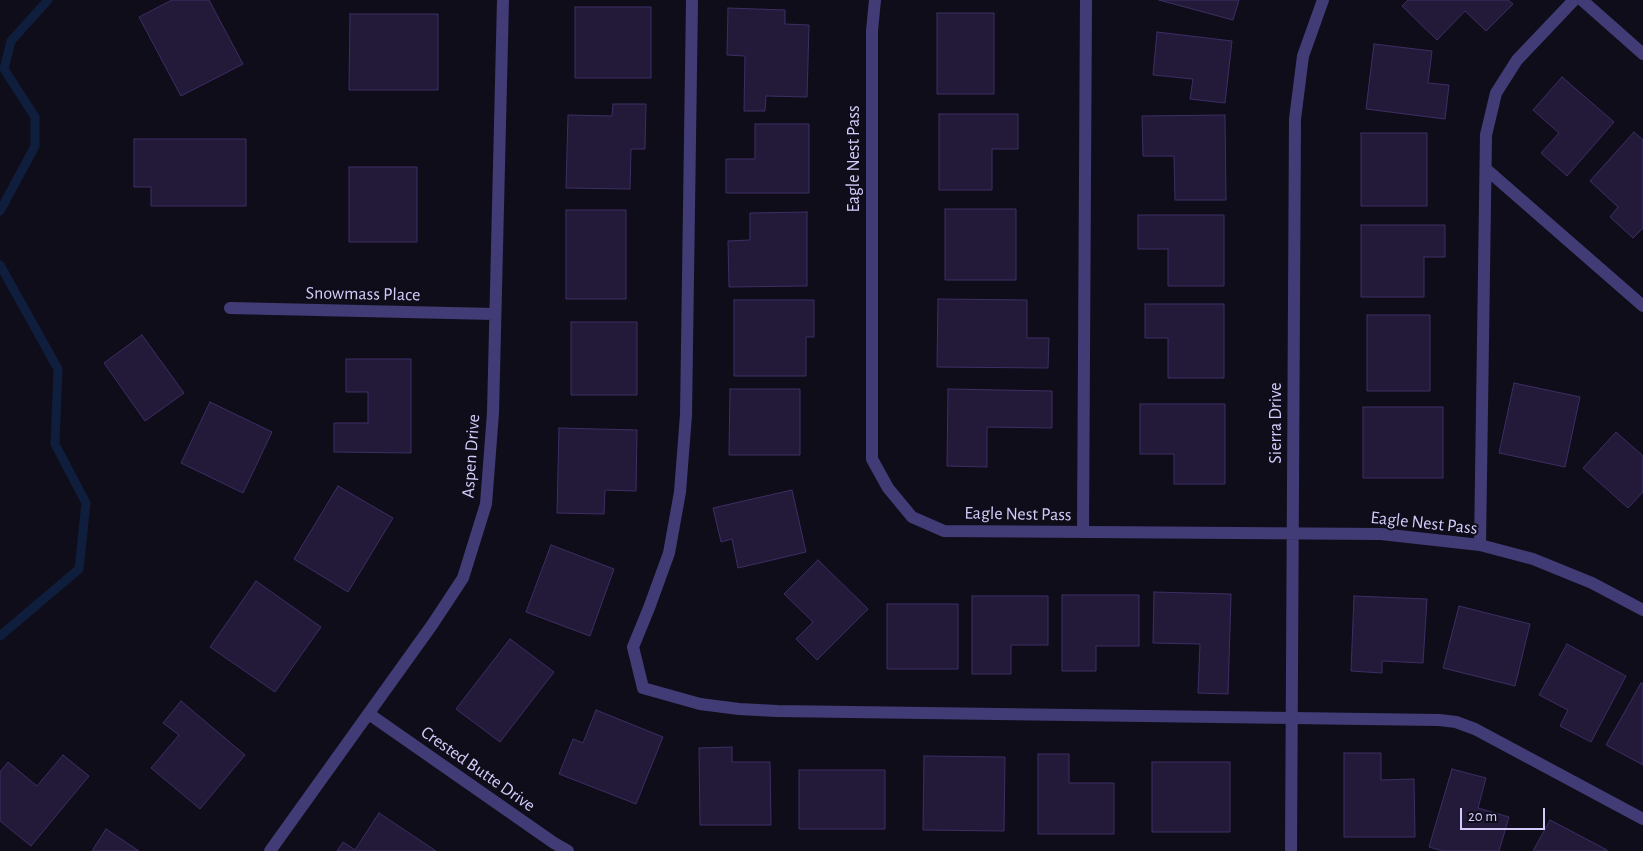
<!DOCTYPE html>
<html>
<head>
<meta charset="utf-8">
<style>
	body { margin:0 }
	#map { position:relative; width:1643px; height:851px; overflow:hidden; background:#100d1b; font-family:"Alegreya Sans",sans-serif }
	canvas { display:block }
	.scale { position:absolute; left:1460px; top:808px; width:85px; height:22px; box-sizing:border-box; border:2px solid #d4cbfa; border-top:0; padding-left:6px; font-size:15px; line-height:18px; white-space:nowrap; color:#d4cbfa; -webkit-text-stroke:4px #100d1b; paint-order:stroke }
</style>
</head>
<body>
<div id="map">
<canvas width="1643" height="851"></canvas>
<div class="scale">20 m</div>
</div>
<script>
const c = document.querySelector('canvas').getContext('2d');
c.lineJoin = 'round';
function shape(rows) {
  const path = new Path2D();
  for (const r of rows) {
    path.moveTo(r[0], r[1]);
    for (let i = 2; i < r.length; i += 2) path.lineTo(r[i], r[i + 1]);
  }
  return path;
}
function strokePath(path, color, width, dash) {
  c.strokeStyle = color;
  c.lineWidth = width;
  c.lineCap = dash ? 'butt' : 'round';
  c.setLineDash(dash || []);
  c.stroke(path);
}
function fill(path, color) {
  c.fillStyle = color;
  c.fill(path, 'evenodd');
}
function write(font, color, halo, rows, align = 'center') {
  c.font = font + ' "Alegreya Sans",sans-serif';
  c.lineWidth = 4;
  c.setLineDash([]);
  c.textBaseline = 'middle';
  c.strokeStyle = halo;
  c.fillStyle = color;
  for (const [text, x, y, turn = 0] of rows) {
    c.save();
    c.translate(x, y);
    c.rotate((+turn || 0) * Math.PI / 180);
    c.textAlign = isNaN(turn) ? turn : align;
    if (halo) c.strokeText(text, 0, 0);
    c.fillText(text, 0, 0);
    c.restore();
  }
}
strokePath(shape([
	[0,211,35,146,35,117,4,69,11,41,48,0],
	[0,265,58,369,55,444,86,503,79,569,0,636]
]), '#0f1e3c', 9);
const building = shape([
	[172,0,209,0,243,64,181,96,139,17,172,0],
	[1159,0,1239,0,1233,20,1159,0],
	[1408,0,1508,0,1513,4,1486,31,1465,11,1437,40,1402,6,1408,0],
	[575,7,651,7,651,78,575,78,575,7],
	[728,8,785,10,785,24,809,25,807,97,766,96,765,111,744,111,745,56,727,55,728,8],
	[937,13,994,13,994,94,937,94,937,13],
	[350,14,438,14,438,90,349,90,350,14],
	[1157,32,1232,41,1225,103,1190,99,1193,79,1153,75,1157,32],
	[1374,44,1432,51,1428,83,1449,85,1445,119,1366,109,1374,44],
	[1562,77,1614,122,1567,176,1541,153,1559,133,1533,110,1562,77],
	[613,104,646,104,645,149,631,149,630,189,566,188,568,115,612,116,613,104],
	[939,114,1018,114,1018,149,992,149,992,190,939,190,939,114],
	[1225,115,1226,200,1175,200,1174,156,1143,156,1142,116,1225,115],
	[755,124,809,124,809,193,726,193,726,159,755,159,755,124],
	[1634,132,1643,140,1643,228,1633,238,1610,217,1618,207,1590,181,1634,132],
	[1361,133,1427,133,1427,206,1361,206,1361,133],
	[134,139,246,139,246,206,151,206,151,187,134,187,134,139],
	[349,167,417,167,417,242,349,242,349,167],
	[945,209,1016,209,1016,280,945,280,945,209],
	[566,210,626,210,626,299,566,299,566,210],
	[807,212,807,286,729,287,728,241,750,240,750,213,807,212],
	[1138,215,1224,215,1224,286,1168,286,1168,249,1138,249,1138,215],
	[1361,225,1445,225,1445,257,1424,257,1424,297,1361,297,1361,225],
	[938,299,1027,300,1027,338,1049,338,1048,368,937,367,938,299],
	[734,300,814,300,814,337,806,337,806,376,734,376,734,300],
	[1145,304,1224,304,1224,378,1168,378,1168,338,1145,338,1145,304],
	[1367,315,1430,315,1430,391,1367,391,1367,315],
	[571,322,637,322,637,395,571,395,571,322],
	[142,335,184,393,145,421,104,363,142,335],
	[346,359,411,359,411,453,334,452,334,423,368,423,368,392,346,392,346,359],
	[1514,383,1580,397,1565,467,1499,453,1514,383],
	[730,389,800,389,800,455,729,455,730,389],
	[948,389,1052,391,1052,428,987,427,987,467,947,466,948,389],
	[210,402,272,432,243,493,181,463,210,402],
	[1140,404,1225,404,1225,484,1174,484,1174,454,1140,454,1140,404],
	[1363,407,1443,407,1443,478,1363,478,1363,407],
	[559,428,637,430,636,491,605,490,604,514,557,513,559,428],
	[1616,432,1643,456,1643,492,1628,508,1583,468,1616,432],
	[338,486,393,518,348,592,294,559,338,486],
	[792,490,806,552,738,568,732,539,721,542,713,508,792,490],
	[551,545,614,569,590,636,526,612,551,545],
	[818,560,868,609,817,660,796,639,813,622,784,594,818,560],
	[256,581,321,627,275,692,210,647,256,581],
	[1154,592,1231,594,1228,694,1198,693,1200,644,1153,643,1154,592],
	[1062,595,1139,595,1139,646,1096,646,1096,671,1062,671,1062,595],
	[972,596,1048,596,1048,645,1011,645,1011,674,972,674,972,596],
	[1354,596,1427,599,1423,663,1382,661,1382,673,1351,671,1354,596],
	[887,604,958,604,958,669,887,669,887,604],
	[1459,606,1530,624,1515,686,1443,668,1459,606],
	[510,639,554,672,500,742,456,709,510,639],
	[1567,644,1626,676,1591,742,1560,726,1568,710,1539,695,1567,644],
	[1641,683,1643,684,1643,765,1606,745,1641,683],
	[181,701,245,755,200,809,151,768,179,735,163,723,181,701],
	[596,710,663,737,636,804,559,774,573,739,583,743,596,710],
	[732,747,732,762,770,762,771,825,700,825,699,748,732,747],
	[1344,753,1381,753,1381,780,1414,779,1415,837,1344,837,1344,753],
	[1038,754,1069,754,1069,783,1114,783,1114,834,1038,834,1038,754],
	[63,755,89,776,31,846,0,821,0,772,8,762,37,786,63,755],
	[924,756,1005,757,1004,831,923,830,924,756],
	[1152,762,1230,762,1230,832,1152,832,1152,762],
	[1452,769,1486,778,1478,808,1509,817,1499,851,1443,851,1429,847,1452,769],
	[799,770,885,770,885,829,799,829,799,770],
	[379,813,436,851,337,851,343,842,355,850,379,813],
	[1550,820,1607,850,1607,851,1533,851,1550,820],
	[106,829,139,851,92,851,106,829]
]);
fill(building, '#231a3a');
strokePath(building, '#3d2e64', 1);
strokePath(shape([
	[692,0,686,415,680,492,669,553,649,608,633,647,643,688,700,704,739,709,777,711,1439,720,1456,722,1475,729,1643,819],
	[1486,169,1643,306],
	[1083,532,1086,0],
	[1480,545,1486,135,1496,93,1517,60,1574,0]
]), '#423c76', 12);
strokePath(shape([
	[875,0,872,31,872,459,888,488,912,517,944,531,1381,534,1480,545,1533,559,1592,583,1643,610],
	[1582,0,1643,54],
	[230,308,494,314],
	[369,714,554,843,568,851],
	[270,851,432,625,463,578,486,504,493,413,503,0],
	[1291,851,1295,119,1303,56,1323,0]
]), '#423c76', 12);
write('18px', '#d4cbfa', '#100d1b', [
	["Eagle Nest Pass",854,159,-90],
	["Snowmass Place",363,294,1],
	["Sierra Drive",1276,423,-90],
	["Aspen Drive",471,456,-86],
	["Eagle Nest Pass",1018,514,1],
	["Eagle Nest Pass",1424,523,6],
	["Crested Butte Drive",478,769,35]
]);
</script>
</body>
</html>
